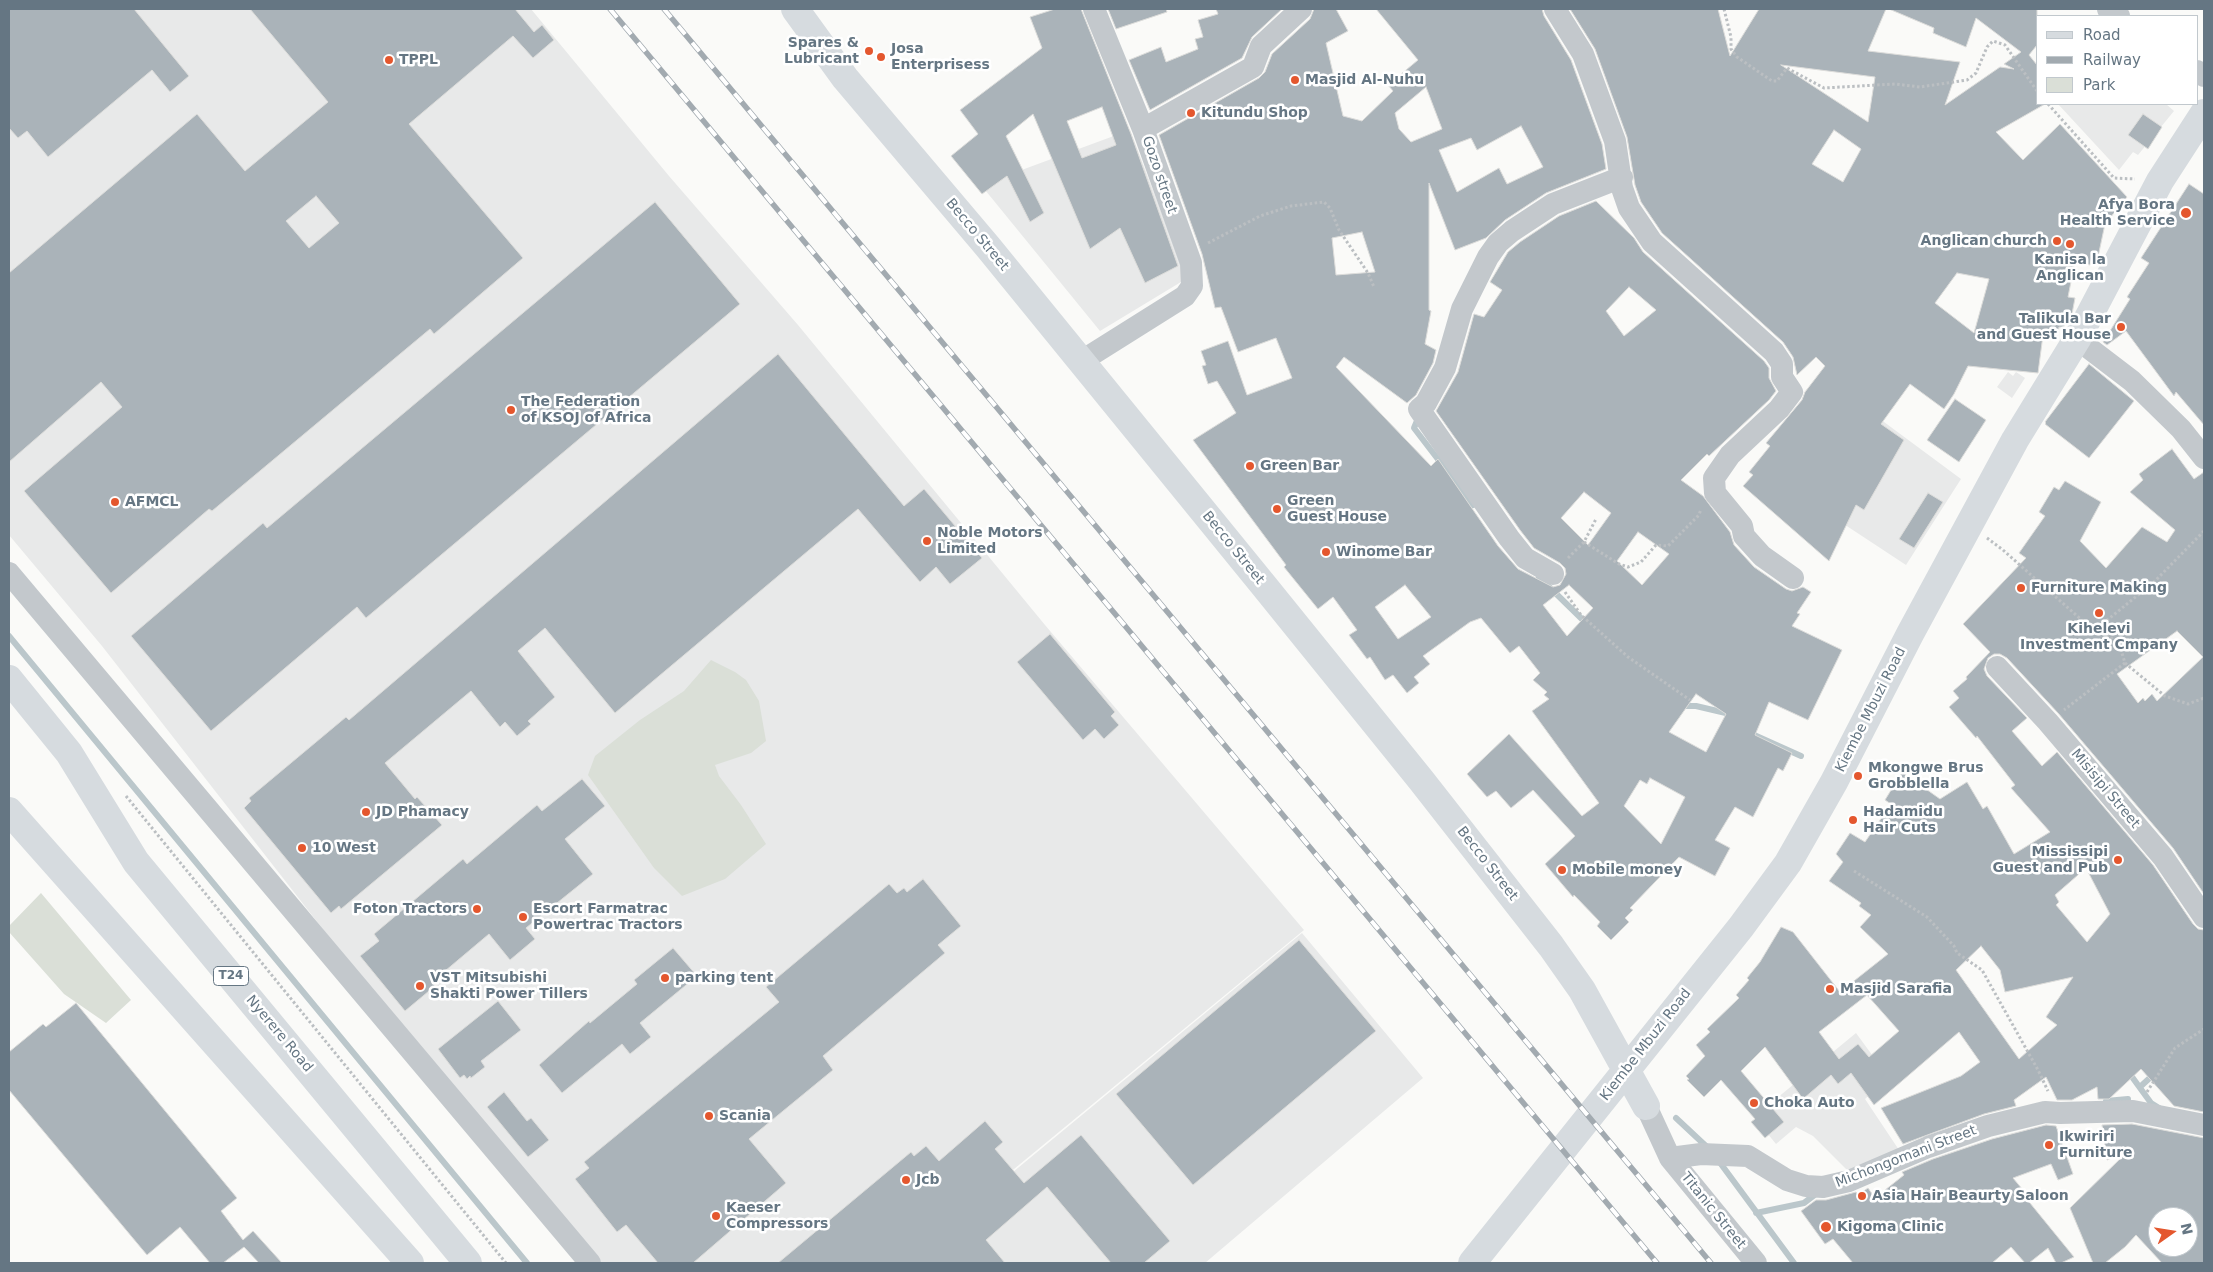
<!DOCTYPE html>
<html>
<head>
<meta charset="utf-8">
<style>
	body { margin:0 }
	#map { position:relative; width:2213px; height:1272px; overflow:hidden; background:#fafaf8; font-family:"DejaVu Sans",sans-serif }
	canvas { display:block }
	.frame { position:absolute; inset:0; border:10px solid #657683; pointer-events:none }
	.legend { position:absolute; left:2036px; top:15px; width:162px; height:90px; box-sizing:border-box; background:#fff; border:1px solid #c1c8cd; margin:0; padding:6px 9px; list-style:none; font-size:15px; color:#657683 }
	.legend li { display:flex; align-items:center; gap:10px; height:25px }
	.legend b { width:25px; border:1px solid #c1c8cd }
	.north { position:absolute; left:2148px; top:1207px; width:50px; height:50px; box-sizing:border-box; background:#fff; border:1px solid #c1c8cd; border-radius:50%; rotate:77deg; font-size:14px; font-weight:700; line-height:20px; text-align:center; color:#657683 }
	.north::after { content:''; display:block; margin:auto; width:18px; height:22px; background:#e4572e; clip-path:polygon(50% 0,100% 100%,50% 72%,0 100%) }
</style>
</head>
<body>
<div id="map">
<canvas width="2213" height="1272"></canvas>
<div class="frame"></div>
<ul class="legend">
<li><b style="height:6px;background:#d6dbdf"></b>Road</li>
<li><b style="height:6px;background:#a2aab0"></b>Railway</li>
<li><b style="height:14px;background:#dadfd7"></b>Park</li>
</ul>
<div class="north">N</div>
</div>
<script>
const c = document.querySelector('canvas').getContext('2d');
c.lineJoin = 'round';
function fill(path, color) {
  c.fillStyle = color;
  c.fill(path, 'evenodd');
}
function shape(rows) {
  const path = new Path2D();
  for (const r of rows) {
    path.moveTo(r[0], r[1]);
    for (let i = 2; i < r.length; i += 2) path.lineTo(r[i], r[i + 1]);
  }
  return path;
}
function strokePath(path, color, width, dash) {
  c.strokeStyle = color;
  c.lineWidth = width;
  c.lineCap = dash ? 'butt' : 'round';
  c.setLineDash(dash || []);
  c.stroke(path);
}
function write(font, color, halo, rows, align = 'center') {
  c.font = font + ' "DejaVu Sans",sans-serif';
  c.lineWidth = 5;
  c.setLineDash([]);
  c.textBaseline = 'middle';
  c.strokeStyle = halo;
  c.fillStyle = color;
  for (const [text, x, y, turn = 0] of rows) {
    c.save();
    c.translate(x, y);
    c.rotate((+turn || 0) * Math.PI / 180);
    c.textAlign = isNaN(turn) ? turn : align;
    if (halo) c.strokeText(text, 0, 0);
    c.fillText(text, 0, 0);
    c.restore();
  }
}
fill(shape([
	[9,9,531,9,669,176,798,325,1045,625,1304,930,900,1263,599,1263,343,955,102,646,9,535],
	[2058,104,2166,104,2174,111,2138,155,2133,152,2119,170],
	[1130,130,1182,266,1181,282,1100,331,981,185],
	[2008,372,2013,376,2016,372,2025,378,2012,398,1997,387],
	[1880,419,1961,479,1906,565,1824,511],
	[1302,933,1423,1078,1205,1263,903,1263],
	[1856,1033,1889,1078,1865,1099,1899,1150,1848,1171,1813,1136,1796,1127,1776,1144,1754,1117]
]), '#e8e9e9');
fill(shape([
	[711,660,735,672,746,680,759,701,766,741,751,753,715,765,719,776,741,805,766,844,725,879,682,896,654,868,588,775,595,756,640,720,684,691],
	[41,893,131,1000,106,1023,64,994,9,932,9,926]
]), '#dadfd7');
strokePath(shape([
	[1419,416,1414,428,1473,505],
	[1539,577,1587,624],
	[9,636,527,1263],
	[1681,706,1696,706,1730,714],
	[1752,729,1752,734,1801,756],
	[2127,1070,2151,1103,2159,1108],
	[2140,1087,2154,1074],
	[2106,1101,2128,1099],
	[1676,1118,1707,1147],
	[1718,1160,1794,1263],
	[1756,1213,1804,1203,1817,1193]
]), '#bbc7cb', 6);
const building = shape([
	[9,9,134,9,189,76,170,92,152,70,48,157,27,131,18,138,9,128,9,9],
	[250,9,515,9,534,32,542,25,554,40,533,58,513,36,409,124,523,258,434,334,430,329,212,511,209,509,111,593,24,491,122,407,101,382,9,462,9,273,197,114,245,171,328,102,250,9],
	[316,196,339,223,309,248,286,221,316,196],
	[1055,9,1081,9,1131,134,1178,266,1145,283,1120,228,1090,249,1033,114,1006,136,1044,213,1030,222,1007,176,982,194,951,156,978,134,960,110,1042,48,1030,17,1055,9],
	[1102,107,1116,145,1082,158,1067,121,1102,107],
	[1108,9,1166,9,1167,12,1116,29,1108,9],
	[1216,9,1282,9,1252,37,1242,58,1150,110,1129,60,1161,47,1166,62,1198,49,1195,39,1203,37,1198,20,1218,14,1216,9],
	[1314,9,1336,9,1348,31,1326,43,1343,116,1362,121,1393,91,1388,85,1418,60,1376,9,1542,9,1544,16,1571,60,1602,144,1606,169,1546,193,1505,220,1486,238,1455,250,1429,183,1429,310,1431,311,1425,344,1436,350,1433,363,1416,395,1407,403,1344,357,1336,367,1431,466,1438,459,1498,546,1518,569,1553,587,1560,585,1566,574,1565,568,1560,563,1534,548,1520,530,1436,411,1458,372,1474,314,1484,317,1502,290,1490,282,1508,252,1520,242,1559,216,1596,201,1634,238,1643,252,1764,361,1769,368,1769,378,1776,391,1769,400,1709,456,1707,454,1681,480,1703,496,1730,532,1734,545,1754,567,1786,589,1792,591,1803,587,1811,592,1797,613,1800,614,1792,626,1842,650,1808,720,1769,702,1755,735,1792,753,1783,771,1778,768,1753,817,1735,807,1715,840,1730,848,1715,876,1679,857,1630,908,1633,910,1625,918,1629,922,1611,940,1597,926,1600,922,1574,895,1573,897,1545,864,1575,836,1533,790,1511,808,1496,791,1487,797,1467,774,1509,734,1582,816,1599,803,1532,711,1549,699,1544,695,1547,692,1533,680,1540,673,1519,646,1510,653,1481,618,1470,622,1423,656,1430,664,1414,677,1419,683,1407,693,1393,675,1385,680,1370,657,1367,659,1349,635,1357,630,1333,597,1318,609,1284,567,1286,565,1193,440,1236,413,1217,381,1208,384,1202,366,1206,365,1201,351,1228,341,1247,395,1292,378,1276,338,1238,352,1221,307,1215,308,1202,254,1159,135,1259,78,1265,72,1272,54,1310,19,1314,9],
	[1426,87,1442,129,1411,142,1399,129,1395,113,1426,87],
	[1521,126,1543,167,1507,184,1499,168,1457,192,1439,150,1471,138,1477,150,1521,126],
	[1362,232,1375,272,1336,275,1332,238,1362,232],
	[1629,287,1656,310,1624,336,1606,311,1629,287],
	[1584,492,1611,513,1588,545,1561,518,1584,492],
	[1638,532,1669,554,1642,585,1617,561,1638,532],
	[1405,585,1431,617,1398,639,1375,607,1405,585],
	[1569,585,1593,608,1567,636,1543,605,1569,585],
	[1696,694,1726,714,1706,752,1669,732,1696,694],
	[1650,778,1685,797,1661,844,1624,806,1640,780,1647,784,1650,778],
	[1570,9,1718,9,1730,56,1759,9,1886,9,1868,51,1960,62,1945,105,2000,67,2014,69,2004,64,2021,52,1976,18,1966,47,1933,33,1934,28,1889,9,2037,9,2037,45,2029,55,2037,65,2037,104,2045,104,1996,132,2023,160,2060,124,2127,197,2105,224,2098,257,2092,256,2090,265,2075,261,2068,297,2075,298,2072,314,2067,313,2064,327,2059,327,2057,338,2043,335,2038,373,1968,366,1954,394,1944,409,1910,384,1881,424,1904,440,1864,510,1856,505,1829,561,1743,486,1753,475,1749,472,1770,446,1766,443,1802,400,1805,392,1825,366,1816,357,1797,375,1793,357,1783,342,1662,233,1641,202,1635,185,1627,137,1595,49,1570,9],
	[1781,65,1875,77,1868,122,1781,65],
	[1834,130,1861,149,1843,182,1812,164,1834,130],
	[1957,273,1989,279,1974,333,1935,303,1957,273],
	[2143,114,2162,127,2148,149,2128,135,2143,114],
	[2189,184,2204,194,2204,425,2176,392,2174,396,2126,331,2107,345,2103,342,2130,299,2127,297,2149,263,2141,258,2189,184],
	[655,202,740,304,366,618,357,607,211,731,131,636,263,523,267,528,655,202],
	[778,354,904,506,924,489,982,558,950,584,936,567,920,582,858,509,615,713,545,628,518,651,555,697,528,721,531,724,517,736,505,722,500,727,471,691,385,763,415,799,417,797,442,825,341,909,339,906,331,913,244,808,251,801,249,798,346,717,349,720,778,354],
	[2089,364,2134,401,2089,458,2045,424,2046,423,2045,422,2089,364],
	[1955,399,1986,420,1959,462,1927,440,1955,399],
	[2172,449,2194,479,2204,472,2204,894,2173,848,2058,713,2007,658,2000,654,1994,654,1988,658,1984,669,1987,676,2027,718,2012,731,2042,766,2057,752,2153,865,2193,924,2198,929,2204,930,2204,1112,2174,1106,2141,1069,2109,1099,2098,1099,2097,1087,2072,1100,2057,1100,2046,1077,2014,1100,2016,1106,1984,1114,1903,1144,1881,1108,1961,1076,1980,1062,1959,1032,1874,1105,1851,1073,1838,1084,1831,1075,1803,1099,1765,1047,1741,1071,1784,1122,1765,1138,1751,1122,1755,1119,1721,1080,1704,1097,1687,1080,1689,1079,1686,1076,1705,1056,1696,1045,1710,1032,1707,1029,1739,998,1736,995,1749,980,1747,978,1760,962,1781,927,1793,932,1840,992,1888,954,1860,927,1871,915,1859,906,1861,903,1829,881,1843,862,1836,854,1850,833,1865,842,1891,804,1885,800,1902,772,1940,799,1967,782,1983,809,1987,806,2014,854,2050,832,2011,788,2015,785,1977,736,1976,738,1949,707,1959,698,1953,691,1967,679,1966,677,1990,652,1963,624,2026,558,2019,553,2045,516,2039,512,2054,487,2059,490,2065,481,2101,502,2080,541,2106,568,2142,527,2167,542,2175,530,2130,492,2143,480,2139,474,2172,449],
	[2177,631,2203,657,2157,701,2152,694,2145,701,2143,698,2138,703,2117,674,2177,631],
	[2086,868,2110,914,2087,942,2056,905,2059,902,2055,895,2086,868],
	[1981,946,2000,970,2005,992,2073,977,2046,1017,2057,1025,2019,1059,1956,970,1981,946],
	[1867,995,1899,1031,1869,1057,1858,1044,1839,1059,1819,1032,1867,995],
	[1928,493,1943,502,1914,548,1899,539,1928,493],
	[1050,634,1115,712,1111,716,1119,725,1104,739,1095,729,1083,740,1017,662,1050,634],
	[582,779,605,806,565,839,593,874,526,928,535,939,510,960,489,934,432,982,435,986,405,1011,360,956,379,941,374,934,463,859,467,864,537,805,542,811,582,779],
	[923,879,961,926,938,945,945,953,823,1056,833,1070,749,1139,786,1183,693,1263,658,1263,626,1225,617,1232,575,1179,589,1168,584,1162,779,1002,766,987,889,884,897,893,904,888,907,892,923,879],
	[1299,940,1376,1031,1193,1185,1116,1094,1299,940],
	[673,948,697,976,640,1023,651,1037,630,1054,622,1044,562,1093,539,1065,589,1021,590,1023,637,984,634,980,673,948],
	[498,1001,521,1030,481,1061,485,1067,471,1078,470,1076,467,1079,464,1075,460,1078,438,1049,498,1001],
	[76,1003,237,1198,221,1211,243,1240,253,1231,282,1263,259,1263,244,1247,223,1263,210,1263,180,1227,147,1255,9,1090,9,1052,43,1024,46,1027,76,1003],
	[504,1092,527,1121,531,1118,549,1140,528,1157,487,1107,504,1092],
	[985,1121,1003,1142,995,1149,1024,1183,1081,1135,1170,1241,1144,1263,1111,1263,1047,1187,986,1240,1005,1263,778,1263,911,1152,914,1156,926,1146,939,1161,985,1121],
	[2132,1124,2204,1138,2204,1263,2162,1263,2136,1235,2125,1247,2105,1263,2093,1263,2070,1208,2126,1153,2107,1160,2102,1125,2132,1124],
	[2158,1217,2188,1217,2188,1247,2158,1247,2158,1217],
	[2046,1125,2056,1126,2073,1174,2058,1180,2051,1164,2013,1178,2023,1190,2021,1192,2074,1257,2061,1263,2056,1263,2048,1248,2029,1263,2025,1263,2011,1247,1992,1263,1853,1263,1833,1239,1825,1244,1801,1211,1816,1200,1826,1200,1856,1192,1858,1195,1868,1188,1875,1198,1904,1175,1902,1172,1933,1159,1992,1139,2046,1125]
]);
fill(building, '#aab3b9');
strokePath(building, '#dcdcda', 1);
strokePath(shape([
	[1724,9,1731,37,1731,49,1737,57,1772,81,1777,81,1787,68,1824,88,1895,84,1920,87,1967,80,1976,73,1987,47,1993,41,2005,45,2037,91],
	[2048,104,2114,178,2135,179],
	[1208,243,1260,216,1291,206,1324,202,1330,208,1339,230,1368,273,1374,287],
	[1987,538,2003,550,2094,631,2110,636,2121,650,2125,663,2064,710],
	[1584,542,1619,564,1628,567,1641,562,1656,545,1668,546,1699,515,1701,509],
	[1568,558,1584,542,1596,519],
	[1565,592,1581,615,1628,657,1690,700],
	[2095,630,2154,582,2204,531],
	[2125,663,2165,696,2188,704,2204,698],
	[126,796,506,1263],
	[1854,871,1927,917,1954,946,1957,953,1982,970,2038,1070,2048,1091],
	[2147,1092,2175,1048,2204,1029]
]), '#bbbfc2', 3, [2.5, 2.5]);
strokePath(shape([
	[1094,9,1143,129],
	[1555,9,1583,54,1615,141,1622,188,1629,208,1652,242,1774,352,1782,364,1782,377,1792,392,1779,409,1730,455,1714,478,1715,493,1742,526,1744,536,1762,556,1793,578],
	[2108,9,2119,16],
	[2197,71,2204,76],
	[2077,339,2132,381,2181,429,2204,458],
	[1080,362,1185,296,1192,286,1191,263,1143,129,1253,67,1261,46,1301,9],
	[9,573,590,1263],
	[1553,574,1525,558,1509,538,1419,409,1426,403,1445,368,1462,309,1488,257,1498,243,1512,231,1553,204,1622,177],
	[1997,667,2048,722,2163,857,2204,917],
	[1646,1106,1670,1158,1701,1154,1748,1156,1787,1180,1806,1186,1823,1187,1849,1181,1928,1147,1988,1126,2045,1112,2060,1113,2133,1111,2204,1125],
	[1670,1158,1756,1263]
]), '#c3c8cc', 22);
strokePath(shape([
	[795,9,845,78,988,247,1265,587,1421,780,1551,946,1582,990,1646,1106],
	[1472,1263,1741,927,1788,863,1834,782,1910,634,2015,440,2077,339,2160,181,2204,113]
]), '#d6dbdf', 28);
strokePath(shape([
	[9,679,69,753,136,862,468,1263],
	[9,811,410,1263]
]), '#d6dbdf', 28);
const rail = shape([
	[610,9,1657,1263],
	[664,9,1711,1263]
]);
strokePath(rail, '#a2aab0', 5.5);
strokePath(rail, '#fff', 4, [11]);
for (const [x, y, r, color] of [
	[869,51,5,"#e4572e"],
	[881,57,5,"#e4572e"],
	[389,60,5,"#e4572e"],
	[1295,80,5,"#e4572e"],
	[1191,113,5,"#e4572e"],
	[2186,213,6,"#e4572e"],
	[2057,241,5,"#e4572e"],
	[2070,244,5,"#e4572e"],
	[2121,327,5,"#e4572e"],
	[511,410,5,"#e4572e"],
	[1250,466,5,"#e4572e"],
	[115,502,5,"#e4572e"],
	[1277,509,5,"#e4572e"],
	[927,541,5,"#e4572e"],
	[1326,552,5,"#e4572e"],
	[2021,588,5,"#e4572e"],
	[2099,613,5,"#e4572e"],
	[1858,776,5,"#e4572e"],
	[366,812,5,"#e4572e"],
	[1853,820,5,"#e4572e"],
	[302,848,5,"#e4572e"],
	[2118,860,5,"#e4572e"],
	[1562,870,5,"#e4572e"],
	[477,909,5,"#e4572e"],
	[523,917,5,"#e4572e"],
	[665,978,5,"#e4572e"],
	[420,986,5,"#e4572e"],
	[1830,989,5,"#e4572e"],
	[1754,1103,5,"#e4572e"],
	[709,1116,5,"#e4572e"],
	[2049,1145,5,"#e4572e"],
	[906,1180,5,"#e4572e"],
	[1862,1196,5,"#e4572e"],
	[716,1216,5,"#e4572e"],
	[1826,1227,6,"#e4572e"]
]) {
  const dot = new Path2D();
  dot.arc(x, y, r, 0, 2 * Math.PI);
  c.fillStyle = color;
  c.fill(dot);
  strokePath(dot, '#fff', 2);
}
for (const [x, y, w] of [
	[231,976,35]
]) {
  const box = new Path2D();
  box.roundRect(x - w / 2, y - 9.5, w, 19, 4);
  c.fillStyle = '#fff';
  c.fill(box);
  strokePath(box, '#657683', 1);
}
write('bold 12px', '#657683', null, [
	["T24",231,976]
]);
write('bold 14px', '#657683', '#fff', [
	["Spares &",859,43,"right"],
	["Lubricant",859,59,"right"],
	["Josa",891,49],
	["Enterprisess",891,65],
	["TPPL",399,60],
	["Masjid Al-Nuhu",1305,80],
	["Kitundu Shop",1201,113],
	["Afya Bora",2175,205,"right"],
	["Health Service",2175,221,"right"],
	["Anglican church",2047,241,"right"],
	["Kanisa la",2070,260,"center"],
	["Anglican",2070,276,"center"],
	["Talikula Bar",2111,319,"right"],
	["and Guest House",2111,335,"right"],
	["The Federation",521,402],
	["of KSOJ of Africa",521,418],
	["Green Bar",1260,466],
	["Green",1287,501],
	["Guest House",1287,517],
	["AFMCL",125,502],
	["Noble Motors",937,533],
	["Limited",937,549],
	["Winome Bar",1336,552],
	["Furniture Making",2031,588],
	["Kihelevi",2099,629,"center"],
	["Investment Cmpany",2099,645,"center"],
	["Mkongwe Brus",1868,768],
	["Grobblella",1868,784],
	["JD Phamacy",376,812],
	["Hadamidu",1863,812],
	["Hair Cuts",1863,828],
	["10 West",312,848],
	["Mississipi",2108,852,"right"],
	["Guest and Pub",2108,868,"right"],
	["Mobile money",1572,870],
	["Foton Tractors",467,909,"right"],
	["Escort Farmatrac",533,909],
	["Powertrac Tractors",533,925],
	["VST Mitsubishi",430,978],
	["Shakti Power Tillers",430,994],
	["parking tent",675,978],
	["Masjid Sarafia",1840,989],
	["Choka Auto",1764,1103],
	["Scania",719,1116],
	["Ikwiriri",2059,1137],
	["Furniture",2059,1153],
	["Jcb",916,1180],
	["Asia Hair Beaurty Saloon",1872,1196],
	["Kaeser",726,1208],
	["Compressors",726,1224],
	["Kigoma Clinic",1837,1227]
], 'left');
write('14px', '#657683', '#fff', [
	["Gozo street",1159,175,71],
	["Becco Street",977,235,50],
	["Becco Street",1233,548,51],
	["Kiembe Mbuzi Road",1871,710,-63],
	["Misisipi Street",2105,789,50],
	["Becco Street",1487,864,52],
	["Nyerere Road",279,1034,50],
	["Kiembe Mbuzi Road",1646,1045,-52],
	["Michongomani Street",1906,1157,-21],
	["Titanic Street",1713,1211,51]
]);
</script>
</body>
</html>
